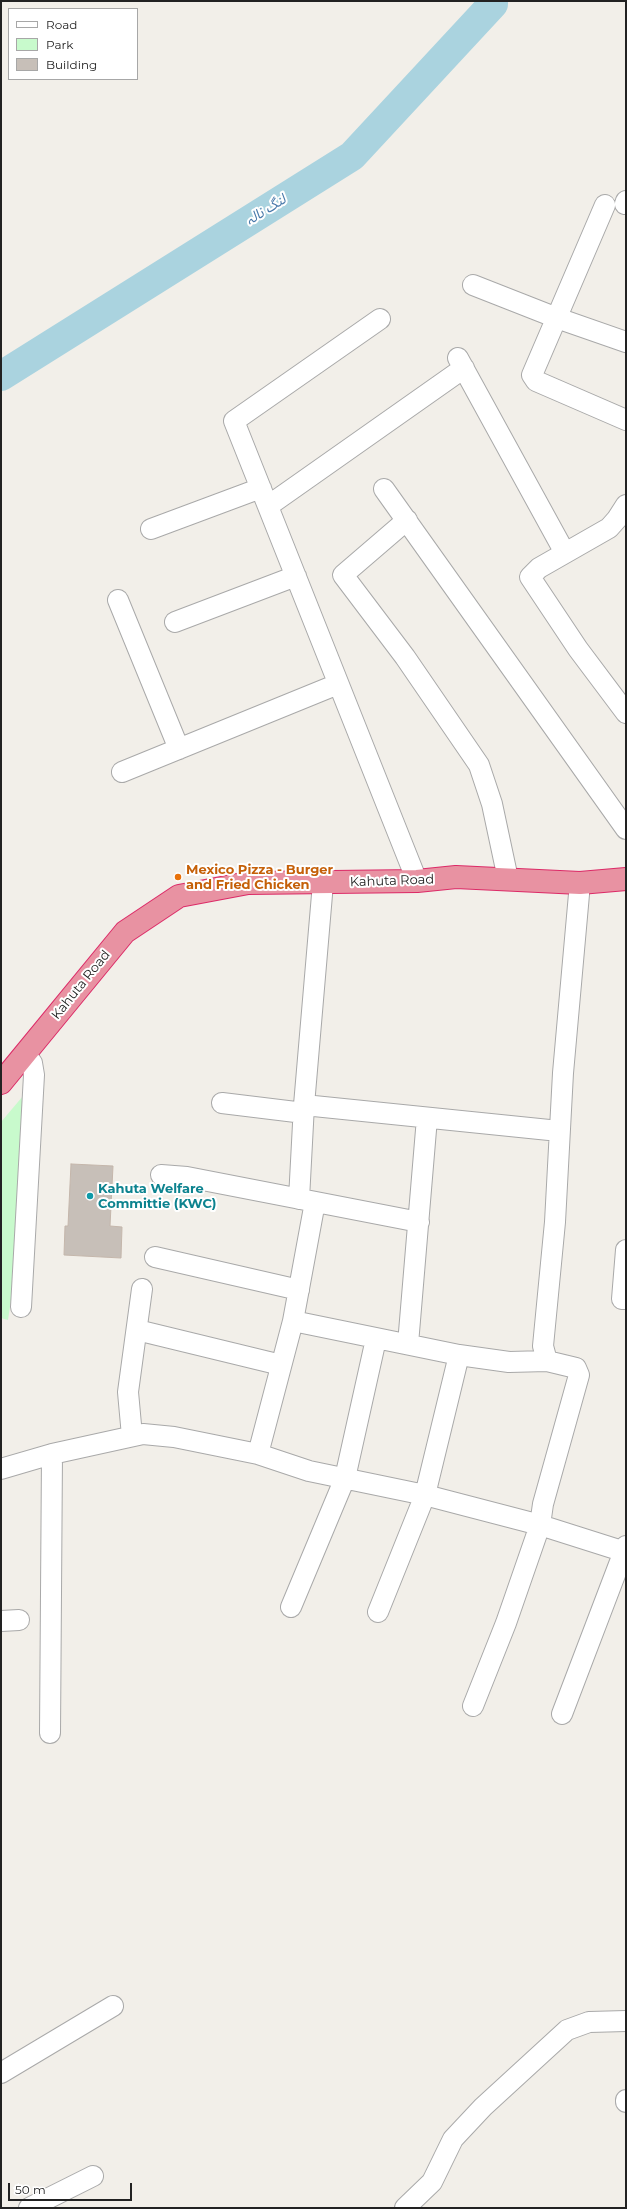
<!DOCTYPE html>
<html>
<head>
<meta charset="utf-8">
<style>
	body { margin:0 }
	#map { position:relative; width:627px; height:2209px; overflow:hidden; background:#f2efe9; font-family:Montserrat,sans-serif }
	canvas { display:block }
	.frame { position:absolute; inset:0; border:2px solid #222; pointer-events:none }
	.legend { position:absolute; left:8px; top:8px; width:130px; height:72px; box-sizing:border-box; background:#fff; border:1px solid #a7a7a7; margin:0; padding:5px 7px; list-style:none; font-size:12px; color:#222 }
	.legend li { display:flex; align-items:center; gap:8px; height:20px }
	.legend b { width:20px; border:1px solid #a7a7a7 }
	.scale { position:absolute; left:8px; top:2183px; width:124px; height:18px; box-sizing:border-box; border:2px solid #222; border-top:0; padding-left:5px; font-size:12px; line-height:14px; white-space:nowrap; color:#222; -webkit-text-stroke:3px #fff; paint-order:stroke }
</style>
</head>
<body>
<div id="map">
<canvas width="627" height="2209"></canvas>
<div class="frame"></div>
<ul class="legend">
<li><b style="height:5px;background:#fff"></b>Road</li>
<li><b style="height:11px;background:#c8facc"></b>Park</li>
<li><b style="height:11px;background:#c7bfb8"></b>Building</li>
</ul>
<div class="scale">50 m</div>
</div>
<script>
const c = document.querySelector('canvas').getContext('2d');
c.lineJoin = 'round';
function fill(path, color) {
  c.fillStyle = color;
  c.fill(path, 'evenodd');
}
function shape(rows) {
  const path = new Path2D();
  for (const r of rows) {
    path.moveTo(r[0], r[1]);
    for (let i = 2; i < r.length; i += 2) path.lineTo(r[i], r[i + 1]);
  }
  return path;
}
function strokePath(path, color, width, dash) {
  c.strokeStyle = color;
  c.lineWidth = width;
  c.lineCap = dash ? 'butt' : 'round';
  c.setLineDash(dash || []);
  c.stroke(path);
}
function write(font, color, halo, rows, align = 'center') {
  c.font = font + ' Montserrat,"Noto Sans Arabic",sans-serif';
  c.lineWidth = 4;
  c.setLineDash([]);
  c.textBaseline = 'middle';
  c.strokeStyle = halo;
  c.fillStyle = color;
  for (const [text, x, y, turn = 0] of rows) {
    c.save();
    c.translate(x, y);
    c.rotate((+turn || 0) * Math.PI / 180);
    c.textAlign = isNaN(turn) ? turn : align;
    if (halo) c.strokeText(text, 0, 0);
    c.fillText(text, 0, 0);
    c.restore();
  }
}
fill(shape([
	[23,1096,14,1280,8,1320,1,1318,1,1122]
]), '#c8facc');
strokePath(shape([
	[1,376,352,156,493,4,493,1]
]), '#aad3df', 30);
const building = shape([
	[71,1164,113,1166,110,1226,122,1227,121,1258,64,1255,65,1226,68,1226,71,1164]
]);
fill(building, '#c7bfb8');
strokePath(building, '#c4b6ab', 1);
const minor = shape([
	[625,204,626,201],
	[605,205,532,375,536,381,626,420],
	[473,285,557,318,626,342],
	[380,319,234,421,417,881],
	[458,358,565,553],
	[384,489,626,829],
	[626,505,617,519,609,528,539,568,530,577,578,649,626,713],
	[268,506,464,368],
	[407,520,343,575,405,657,479,765,492,804,508,879],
	[151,529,261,488],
	[118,600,179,749],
	[175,622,296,576],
	[122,772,338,684],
	[222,1103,304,1113],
	[304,1105,559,1131],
	[161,1175,187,1177,419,1222],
	[299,1199,304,1105,323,883],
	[315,1202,293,1321,258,1454,309,1471,425,1495,540,1525,622,1551],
	[626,1250,622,1299,626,1299],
	[155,1257,299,1290],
	[21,1307,34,1075,32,1063,25,1054],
	[293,1321,459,1355,509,1362,547,1361,576,1368,579,1375,543,1504,540,1525,506,1623,473,1706],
	[137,1330,281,1365],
	[408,1344,427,1118],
	[547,1361,543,1346,555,1222,563,1073,580,883],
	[132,1436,128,1392,142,1289],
	[1,1469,52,1454,143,1434,174,1437,258,1454],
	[291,1607,345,1478,376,1339],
	[378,1612,425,1495,459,1355],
	[1,1621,19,1620],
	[562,1714,626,1546],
	[50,1733,52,1454],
	[1,2073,113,2006],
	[626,2100,626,2102],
	[29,2208,93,2176],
	[405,2208,432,2182,453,2139,483,2107,567,2030,589,2022,626,2021]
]);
const highway = shape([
	[1,1083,125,932,179,896,248,883,417,881,456,877,580,883,626,879]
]);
strokePath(minor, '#a9a9a9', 22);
strokePath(highway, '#dc2a67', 24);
strokePath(minor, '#fff', 20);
strokePath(highway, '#e892a2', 22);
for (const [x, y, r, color] of [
	[178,877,4,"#e8710a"],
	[90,1196,4,"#0f9aa8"]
]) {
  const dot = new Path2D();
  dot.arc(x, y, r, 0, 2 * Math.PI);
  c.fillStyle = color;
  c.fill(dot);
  strokePath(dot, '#fff', 1.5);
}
write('bold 13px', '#c56008', '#fff', [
	["Mexico Pizza - Burger",186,870],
	["and Fried Chicken",186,885]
], 'left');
write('13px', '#222', '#fff', [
	["Kahuta Road",392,881,-2],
	["Kahuta Road",81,985,-51]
]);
write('bold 13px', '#0d838f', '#fff', [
	["Kahuta Welfare",98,1189],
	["Committie (KWC)",98,1204]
], 'left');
write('italic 14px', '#4a7aab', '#fff', [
	["لنگ نالہ",266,210,-32]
]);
</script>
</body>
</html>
